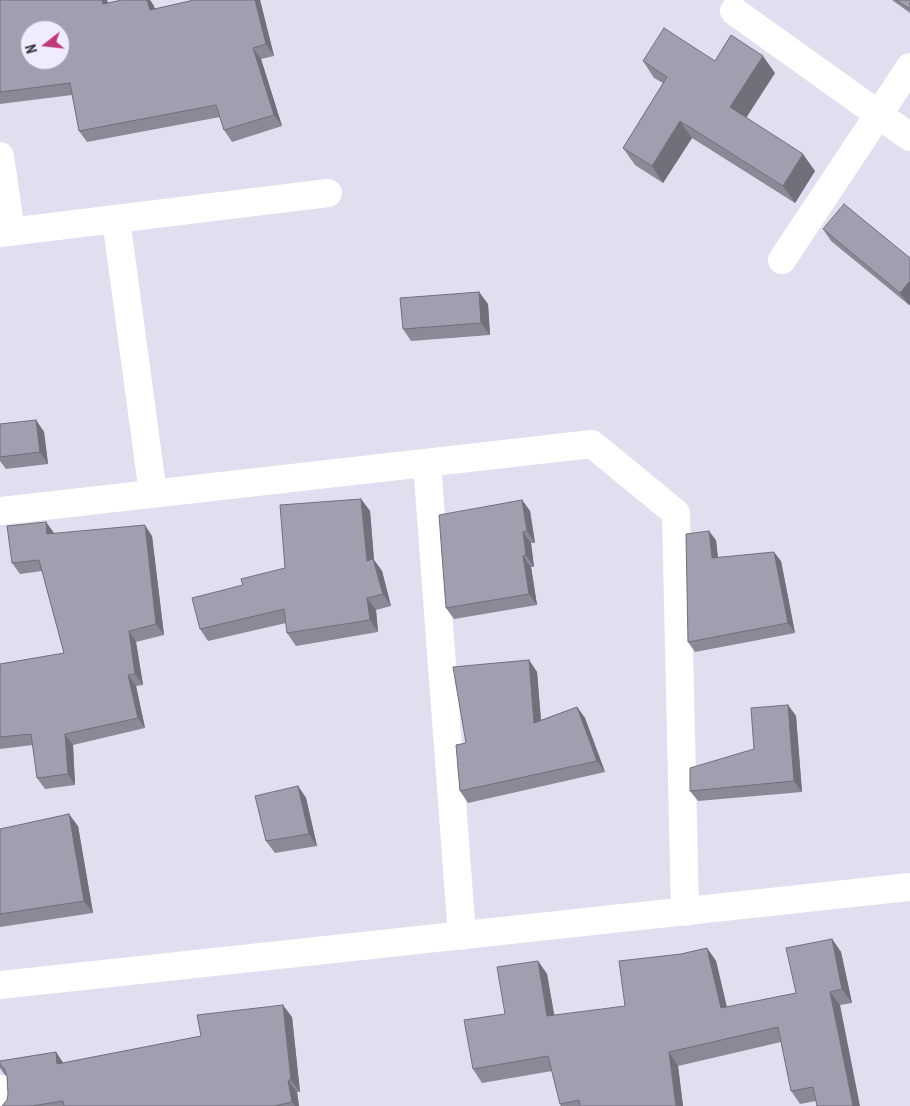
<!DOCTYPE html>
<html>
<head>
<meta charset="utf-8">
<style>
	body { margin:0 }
	#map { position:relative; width:910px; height:1106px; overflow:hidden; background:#e0dff0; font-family:"Roboto Condensed",sans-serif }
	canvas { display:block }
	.north { position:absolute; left:20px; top:20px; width:50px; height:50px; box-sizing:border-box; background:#eeecfd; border:1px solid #a4a3b0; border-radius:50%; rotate:254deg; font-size:14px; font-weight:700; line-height:20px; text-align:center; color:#36353c }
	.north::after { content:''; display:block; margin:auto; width:18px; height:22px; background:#c0397a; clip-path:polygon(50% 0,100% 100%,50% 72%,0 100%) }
</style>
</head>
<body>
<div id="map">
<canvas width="910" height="1106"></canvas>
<div class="north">N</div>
</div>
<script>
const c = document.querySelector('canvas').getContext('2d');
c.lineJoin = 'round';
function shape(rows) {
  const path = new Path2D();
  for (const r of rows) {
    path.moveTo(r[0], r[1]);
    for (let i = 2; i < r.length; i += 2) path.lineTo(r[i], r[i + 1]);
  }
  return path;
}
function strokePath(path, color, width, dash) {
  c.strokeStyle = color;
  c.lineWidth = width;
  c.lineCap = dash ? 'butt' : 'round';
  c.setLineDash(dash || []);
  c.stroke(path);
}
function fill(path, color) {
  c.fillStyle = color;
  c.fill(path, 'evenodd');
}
strokePath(shape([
	[734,11,910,137],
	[0,156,11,232],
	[116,219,153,494],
	[0,233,328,193],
	[782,260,910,67],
	[427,463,462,936],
	[0,511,592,444,676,513,685,912],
	[0,985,910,887],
	[0,1089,1,1106]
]), '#fff', 28);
fill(shape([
	[0,0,107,0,108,3,122,0,150,0,154,6,155,9,194,0,260,0,274,56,261,59,282,126,232,142,224,130,220,117,87,142,79,131,72,95,0,104],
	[892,0,910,0,910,13],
	[643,61,715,61,775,73,746,118,815,171,795,203,692,138,663,183,635,165,623,148,663,83,654,78],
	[823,229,910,258,910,304,909,305,831,241],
	[479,292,488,304,490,335,411,341,403,329],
	[36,420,44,432,48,464,6,469,0,461,0,424],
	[361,499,370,511,374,560,382,571,391,606,376,610,378,632,296,646,287,633,286,623,208,641,200,629,243,585,285,568],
	[522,500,530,511,535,543,531,543,534,567,531,567,537,605,454,619,446,608],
	[46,522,54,534,152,536,164,635,136,642,143,685,136,686,145,728,73,745,75,785,45,789,37,778,33,745,0,749,0,664,64,653,42,571,20,574,12,563],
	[716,540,718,558,781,561,795,633,695,652,688,642],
	[529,660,537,672,541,720,577,707,585,718,605,772,468,803,460,791,466,743],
	[788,705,796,716,802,792,698,801,690,791,754,749],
	[298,786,306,798,317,846,275,853,266,841],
	[78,826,93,913,0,927,0,829],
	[832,939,841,952,852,1003,840,1005,816,1101,800,1104,791,1091,781,1042,678,1066,683,1106,561,1106,560,1104,552,1071,482,1083,473,1069,505,1014,538,961,547,974,554,1016,625,1006,681,954,707,948,716,961,727,1007,796,993],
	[292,1017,300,1092,297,1092,299,1106,2,1106,7,1100,8,1094,7,1076,4,1074,0,1068,0,1061,56,1052,63,1063,201,1036]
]), '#8a8996');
fill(shape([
	[102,0,107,0,111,16,103,4],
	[147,0,150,0,154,6,158,22,150,10],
	[255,0,260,0,274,56,266,44],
	[253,48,261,59,282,126,274,115],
	[763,56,775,73,742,124,730,107],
	[680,121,692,138,663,183,652,166],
	[803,154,815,171,795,203,783,186],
	[910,281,910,304,909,305,900,293],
	[479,292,488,304,490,335,481,323],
	[36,420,44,432,48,464,40,452],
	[361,499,370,511,374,560,382,571,391,606,383,594,367,561],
	[522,500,530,511,535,543,527,531],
	[46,522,54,533,55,545,47,534],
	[145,525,152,536,164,635,156,624],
	[709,531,716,540,719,568,712,558],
	[523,532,531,543,534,567,526,555],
	[774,552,781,561,795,633,788,623],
	[523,556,531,567,537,605,529,594],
	[367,598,376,610,378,632,370,620],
	[129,631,136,642,143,685,135,674],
	[529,660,537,672,542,734,534,723],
	[128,675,136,686,145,728,138,718],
	[788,705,796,716,802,792,794,781],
	[577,707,585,718,605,772,597,761],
	[65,734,73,745,75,785,68,774],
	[298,786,306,798,317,846,309,834],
	[69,814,78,826,93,913,84,901],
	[832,939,841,952,852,1003,842,989],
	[707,948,716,961,730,1021,721,1008],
	[538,961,547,974,557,1030,547,1016],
	[830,992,840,1005,860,1106,853,1106],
	[283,1005,292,1017,300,1092,291,1080],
	[56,1052,64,1064,57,1064],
	[669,1052,678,1066,683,1106,676,1106],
	[288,1080,297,1092,299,1106,295,1106,292,1102]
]), '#716f7a');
const building = shape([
	[0,0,102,0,103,4,122,0,147,0,150,10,194,0,255,0,266,44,253,48,274,115,224,130,216,105,79,131,70,83,0,92,0,0],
	[30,30,60,30,60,60,30,60,30,30],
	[896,0,910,0,910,9,896,0],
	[664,28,715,61,731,35,763,56,730,107,803,154,783,186,680,121,652,166,623,148,667,77,643,61,664,28],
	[844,204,910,258,910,281,900,293,823,229,844,204],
	[479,292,481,323,403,329,400,298,479,292],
	[36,420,40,452,0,457,0,424,36,420],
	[361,499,367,561,373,559,383,594,367,598,370,620,287,633,284,609,200,629,192,598,243,585,241,579,285,568,280,505,361,499],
	[522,500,527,531,523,532,526,555,523,556,529,594,446,608,439,515,522,500],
	[46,522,47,534,145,525,156,624,129,631,135,674,128,675,138,718,65,734,68,774,37,778,31,734,0,737,0,664,64,653,39,560,12,563,7,526,46,522],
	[709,531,712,558,774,552,788,623,688,642,686,534,709,531],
	[529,660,534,723,577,707,597,761,460,791,456,745,466,743,453,667,529,660],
	[788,705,794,781,690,791,690,768,754,749,751,708,788,705],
	[298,786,309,834,266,841,255,796,298,786],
	[69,814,84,901,0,914,0,829,69,814],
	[832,939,842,989,830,992,853,1106,817,1106,813,1087,791,1091,778,1027,669,1052,676,1106,580,1106,579,1100,560,1104,548,1056,473,1069,464,1020,505,1014,497,967,538,961,547,1016,625,1006,619,961,681,954,707,948,721,1008,796,993,786,948,832,939],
	[283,1005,291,1080,288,1080,292,1102,274,1106,64,1106,63,1101,31,1106,2,1106,7,1100,8,1094,7,1076,4,1068,0,1065,0,1061,56,1052,57,1064,201,1036,197,1015,283,1005]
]);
fill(building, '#a19faf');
strokePath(building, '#716f7a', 1);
</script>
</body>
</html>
